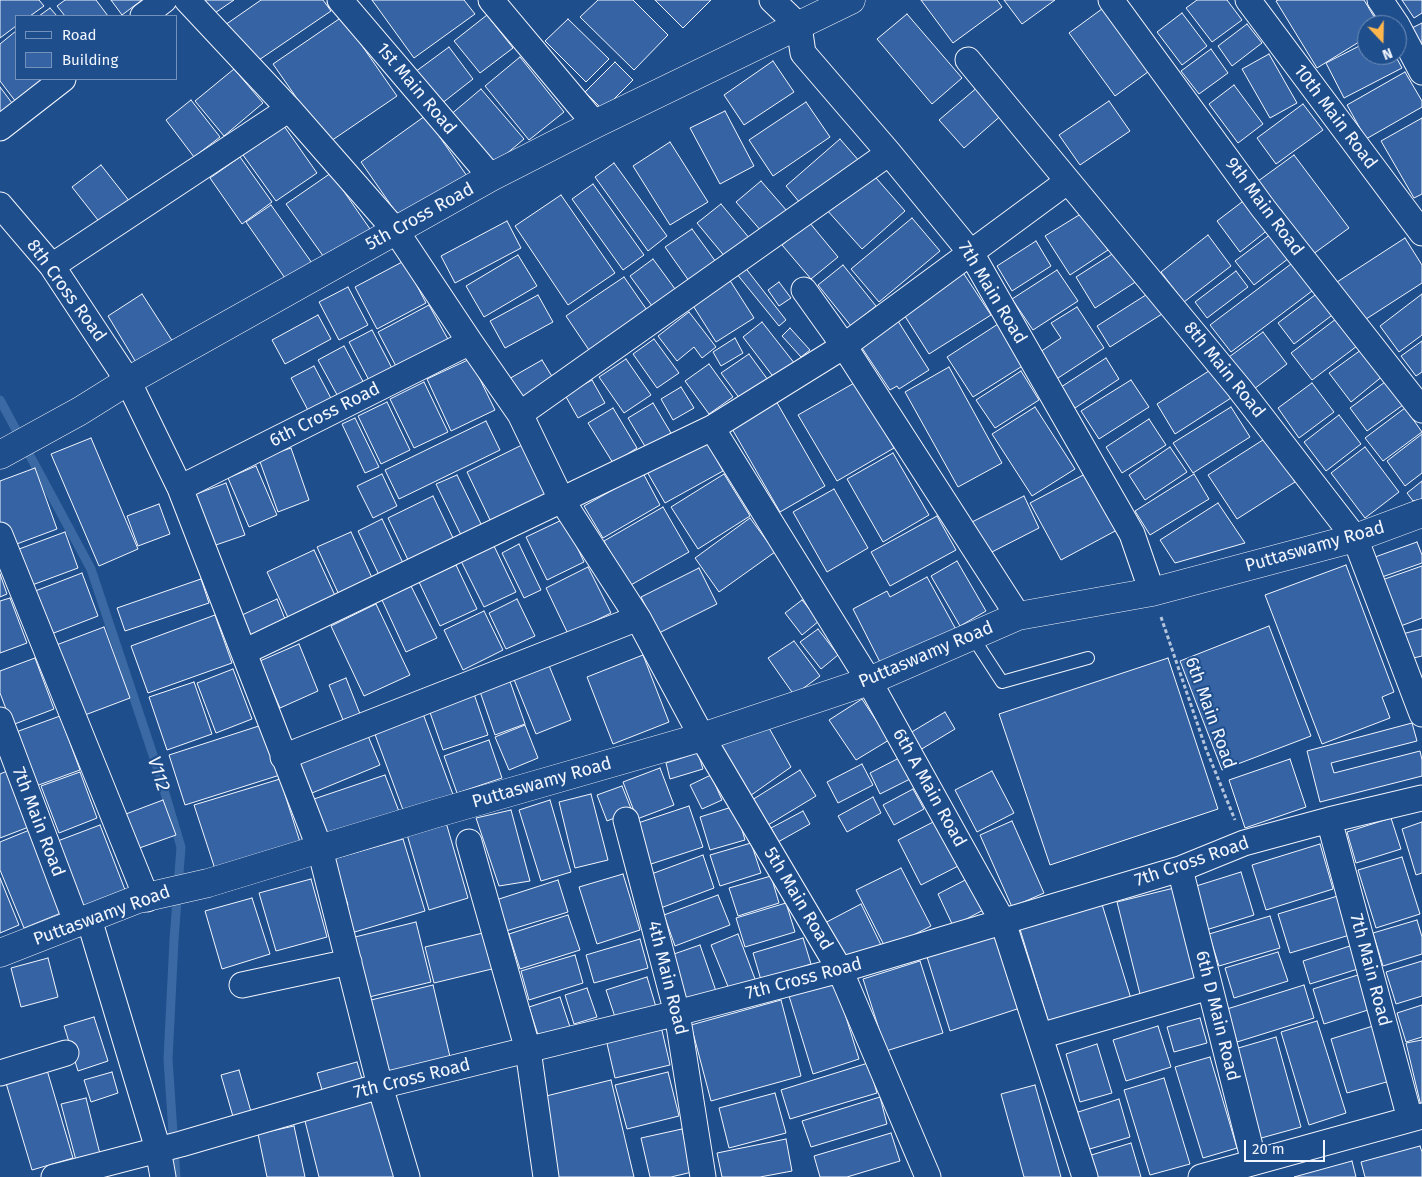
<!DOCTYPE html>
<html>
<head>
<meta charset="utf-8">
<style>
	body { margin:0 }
	#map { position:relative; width:1422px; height:1177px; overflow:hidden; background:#1f4e8c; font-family:"Fira Sans",sans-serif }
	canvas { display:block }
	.legend { position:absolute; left:15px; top:15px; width:162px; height:65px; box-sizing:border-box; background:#1f4e8c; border:1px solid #7391ba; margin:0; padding:6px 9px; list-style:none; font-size:15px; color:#f2f6ff }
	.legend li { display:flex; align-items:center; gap:10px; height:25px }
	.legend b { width:25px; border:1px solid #7391ba }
	.north { position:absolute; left:1357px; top:15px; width:50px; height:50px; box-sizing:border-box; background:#1f4e8c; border:1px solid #7391ba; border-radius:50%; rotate:159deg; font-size:14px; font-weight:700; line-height:20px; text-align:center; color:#f2f6ff }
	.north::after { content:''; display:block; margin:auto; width:18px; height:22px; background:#ffb74d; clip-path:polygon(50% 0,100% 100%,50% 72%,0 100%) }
	.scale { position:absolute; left:1244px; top:1140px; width:81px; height:22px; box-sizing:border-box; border:2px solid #f2f6ff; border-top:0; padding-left:6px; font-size:15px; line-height:18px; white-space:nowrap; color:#f2f6ff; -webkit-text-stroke:4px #1f4e8c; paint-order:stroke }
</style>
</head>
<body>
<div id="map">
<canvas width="1422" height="1177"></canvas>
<ul class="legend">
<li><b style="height:6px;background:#1f4e8c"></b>Road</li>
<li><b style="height:14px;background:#3563a3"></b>Building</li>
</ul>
<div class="north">N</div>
<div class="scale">20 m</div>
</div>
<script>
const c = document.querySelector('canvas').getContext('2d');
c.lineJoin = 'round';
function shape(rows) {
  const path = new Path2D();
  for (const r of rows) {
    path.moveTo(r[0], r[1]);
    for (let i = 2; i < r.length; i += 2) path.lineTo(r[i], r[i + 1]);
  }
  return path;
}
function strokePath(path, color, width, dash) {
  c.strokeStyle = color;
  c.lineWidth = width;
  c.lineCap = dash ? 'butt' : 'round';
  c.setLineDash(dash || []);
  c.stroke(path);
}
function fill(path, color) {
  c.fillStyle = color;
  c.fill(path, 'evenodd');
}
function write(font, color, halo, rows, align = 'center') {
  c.font = font + ' "Fira Sans",sans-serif';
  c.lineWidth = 4;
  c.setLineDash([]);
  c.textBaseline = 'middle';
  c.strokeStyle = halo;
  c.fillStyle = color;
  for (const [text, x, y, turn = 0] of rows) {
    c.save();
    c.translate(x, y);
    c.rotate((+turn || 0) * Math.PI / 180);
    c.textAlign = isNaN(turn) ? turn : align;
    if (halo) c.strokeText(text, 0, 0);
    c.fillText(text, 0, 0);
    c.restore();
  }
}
strokePath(shape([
	[0,400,91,569,159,773,181,847,174,940,168,1059,176,1177]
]), '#3b69a3', 9);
const building = shape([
	[0,0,39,0,44,6,30,16,16,16,16,26,0,38,0,0],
	[65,0,96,0,108,16,65,16,57,6,65,0],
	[111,0,142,0,122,15,111,0],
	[197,0,234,0,209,17,197,0],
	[261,0,323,0,331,11,253,64,225,25,261,0],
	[372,0,464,0,475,14,414,58,372,0],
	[598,0,633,0,668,35,634,70,580,17,598,0],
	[655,0,711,0,683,28,655,0],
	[921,0,997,0,1002,7,953,43,921,0],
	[1004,0,1055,0,1022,24,1004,0],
	[1197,0,1227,0,1242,20,1212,42,1186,8,1197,0],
	[1278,0,1364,0,1379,25,1367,25,1367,37,1317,68,1276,1,1278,0],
	[1402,0,1422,0,1422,13,1414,18,1402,0],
	[1106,6,1152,69,1115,96,1069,33,1106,6],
	[50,8,57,16,39,16,50,8],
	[1182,13,1207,46,1182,65,1157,32,1182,13],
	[907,14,962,78,932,104,877,39,907,14],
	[487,15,513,48,480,73,454,41,487,15],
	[342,17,397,96,328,143,273,64,342,17],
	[568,19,609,59,586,82,545,41,568,19],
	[1422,23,1422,55,1408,30,1422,23],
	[1247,24,1262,43,1232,66,1218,46,1247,24],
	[16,31,16,79,47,79,16,102,0,81,0,44,16,31],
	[1367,42,1367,55,1395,55,1402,68,1344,98,1326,63,1367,42],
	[449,47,473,79,441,104,415,72,449,47],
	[1211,49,1228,73,1199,94,1181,71,1211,49],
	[1269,54,1297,103,1270,118,1242,69,1269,54],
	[520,57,564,112,529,140,485,86,520,57],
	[773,61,794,92,744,125,724,95,773,61],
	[615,62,633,80,603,110,585,92,615,62],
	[234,69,263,103,224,136,195,101,234,69],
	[1405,72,1422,101,1422,107,1366,139,1347,105,1405,72],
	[1234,85,1263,124,1238,143,1209,104,1234,85],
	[979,86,1004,113,964,148,939,120,979,86],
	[0,87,12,103,0,112,0,87],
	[481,89,524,139,492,166,449,116,481,89],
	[191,100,220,137,194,157,166,120,191,100],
	[1109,101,1130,131,1080,165,1059,135,1109,101],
	[806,102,830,137,773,176,749,140,806,102],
	[1303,104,1323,130,1276,164,1257,138,1303,104],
	[725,111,754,166,720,184,690,128,725,111],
	[425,116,467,176,402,221,361,162,425,116],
	[1422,118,1422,194,1414,198,1381,141,1422,118],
	[284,126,317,173,276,201,243,155,284,126],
	[840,139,860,162,805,209,786,186,840,139],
	[670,142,708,202,670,225,633,166,670,142],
	[1294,155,1349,228,1309,257,1254,184,1294,155],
	[240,157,272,202,242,224,210,178,240,157],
	[614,163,667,236,648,251,595,177,614,163],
	[101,165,134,207,105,229,72,187,101,165],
	[870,171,905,211,862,249,826,209,870,171],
	[331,173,370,229,326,260,286,204,331,173],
	[761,181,787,211,762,232,736,202,761,181],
	[593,184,644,255,623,270,572,199,593,184],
	[561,195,615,273,568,305,515,226,561,195],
	[1246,199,1269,229,1240,252,1217,221,1246,199],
	[721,204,755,245,731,264,697,223,721,204],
	[271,205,312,263,287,281,246,222,271,205],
	[1084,212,1108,250,1070,275,1045,236,1084,212],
	[912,218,940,251,879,302,851,269,912,218],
	[507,221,521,248,455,283,441,256,507,221],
	[809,222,838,257,811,279,782,245,809,222],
	[692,229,716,262,689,281,665,247,692,229],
	[1271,234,1289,258,1254,285,1235,261,1271,234],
	[1208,235,1231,266,1184,302,1161,272,1208,235],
	[1405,238,1422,265,1422,283,1363,321,1337,282,1405,238],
	[1036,241,1051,266,1012,291,997,266,1036,241],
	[1117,251,1137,281,1095,308,1076,277,1117,251],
	[518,255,537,286,484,317,466,286,518,255],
	[653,259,678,293,655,310,630,276,653,259],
	[404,261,426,303,377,329,355,287,404,261],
	[1295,261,1316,288,1231,352,1210,325,1295,261],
	[843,265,876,306,851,326,818,285,843,265],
	[744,266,786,320,779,326,736,273,744,266],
	[1057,270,1078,301,1033,330,1012,299,1057,270],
	[962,271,991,315,929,354,901,310,962,271],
	[1236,271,1248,287,1207,318,1195,302,1236,271],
	[624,277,649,313,591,353,566,316,624,277],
	[729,279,754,318,716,342,692,304,729,279],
	[779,282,791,298,779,306,768,290,779,282],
	[348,287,368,325,339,340,319,302,348,287],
	[1319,292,1335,313,1294,344,1278,323,1319,292],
	[1149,293,1162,314,1110,347,1097,326,1149,293],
	[142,294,173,342,137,364,108,316,142,294],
	[1422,294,1422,335,1399,352,1380,326,1422,294],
	[538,295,553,322,505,348,490,321,538,295],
	[429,305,450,343,398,370,378,332,429,305],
	[1077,307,1104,348,1055,380,1037,354,1061,338,1051,323,1077,307],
	[689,312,716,347,702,358,694,347,677,361,658,336,689,312],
	[318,315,331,339,285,364,272,340,318,315],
	[1336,319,1357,346,1312,380,1291,353,1336,319],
	[898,321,929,370,899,389,897,386,890,390,860,345,898,321],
	[762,322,795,364,775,379,743,337,762,322],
	[998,324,1024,365,973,397,947,357,998,324],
	[790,328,810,350,801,357,782,336,790,328],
	[372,330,395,374,372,386,349,342,372,330],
	[1263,332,1287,364,1254,389,1229,357,1263,332],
	[735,338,743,353,721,366,713,352,735,338],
	[654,339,679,373,657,388,633,354,654,339],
	[1422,341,1422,372,1416,376,1401,356,1422,341],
	[344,346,367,389,341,402,318,360,344,346],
	[1361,350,1384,375,1351,402,1329,373,1361,350],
	[749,354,768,380,740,399,721,373,749,354],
	[1106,358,1119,379,1075,408,1061,387,1106,358],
	[470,359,495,410,451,431,427,379,470,359],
	[626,359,651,395,624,413,599,377,626,359],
	[542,360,556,383,521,404,507,380,542,360],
	[709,364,733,397,709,414,685,381,709,364],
	[314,366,334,404,311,416,291,378,314,366],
	[949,367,1002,463,958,487,905,392,949,367],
	[1212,369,1231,398,1175,434,1157,404,1212,369],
	[1021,371,1039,400,995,428,976,400,1021,371],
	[592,380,605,403,578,418,565,395,592,380],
	[1131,380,1149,407,1099,439,1081,411,1131,380],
	[424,382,448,432,414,448,390,399,424,382],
	[856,382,894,448,837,481,798,415,856,382],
	[1385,382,1403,405,1367,431,1350,408,1385,382],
	[1312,383,1334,412,1299,438,1278,408,1312,383],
	[681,387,694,408,673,420,661,399,681,387],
	[776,401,825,486,780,512,731,427,776,401],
	[387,402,410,450,381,464,358,416,387,402],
	[653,403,671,433,646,448,628,418,653,403],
	[1035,407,1075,469,1032,496,992,434,1035,407],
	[1231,407,1250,437,1193,473,1173,443,1231,407],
	[613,408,637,448,613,463,588,423,613,408],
	[1405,408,1422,432,1383,461,1365,438,1405,408],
	[1339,415,1361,444,1326,471,1304,442,1339,415],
	[355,418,379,467,365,473,342,424,355,418],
	[1149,419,1166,445,1122,473,1106,447,1149,419],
	[486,421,500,450,399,499,385,470,486,421],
	[1422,434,1422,473,1405,486,1387,461,1422,434],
	[704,437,723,471,665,503,646,470,704,437],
	[91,438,138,549,99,566,51,454,91,438],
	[1266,438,1295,482,1237,519,1208,475,1266,438],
	[522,445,546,496,491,522,467,472,522,445],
	[1170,447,1187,472,1145,500,1129,475,1170,447],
	[1365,447,1399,492,1365,518,1331,473,1365,447],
	[291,448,309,500,278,512,259,459,291,448],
	[893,453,929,515,883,542,847,479,893,453],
	[256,466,277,515,249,527,228,478,256,466],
	[35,468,57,529,6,548,0,533,0,481,35,468],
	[643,473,660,505,603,538,584,506,643,473],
	[1087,473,1117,530,1061,560,1030,503,1087,473],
	[382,474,397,506,373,518,357,486,382,474],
	[724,474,750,516,698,549,671,507,724,474],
	[1194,474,1209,499,1150,535,1135,511,1194,474],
	[457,475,482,526,461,535,436,484,457,475],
	[1422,481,1422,499,1413,501,1407,493,1422,481],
	[226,483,245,535,210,547,191,496,226,483],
	[834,489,868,548,827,572,793,512,834,489],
	[433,496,454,540,409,562,388,518,433,496],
	[1024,496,1039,528,988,554,972,522,1024,496],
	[1218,503,1245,543,1175,563,1160,540,1218,503],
	[159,504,170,534,138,546,127,516,159,504],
	[663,507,689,552,629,586,604,541,663,507],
	[937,516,956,550,890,586,871,552,937,516],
	[750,518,775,552,719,592,695,558,750,518],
	[382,519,403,563,379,575,358,531,382,519],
	[564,519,584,562,547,580,526,537,564,519],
	[65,532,78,568,24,588,11,552,65,532],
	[351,532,374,582,340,597,317,547,351,532],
	[1417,542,1422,555,1422,563,1382,577,1375,557,1417,542],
	[519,544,541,590,524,598,502,553,519,544],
	[494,546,516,592,484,607,461,561,494,546],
	[314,550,338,602,291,624,267,572,314,550],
	[957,561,986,611,960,626,931,576,957,561],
	[456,565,477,609,440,626,419,582,456,565],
	[1346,565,1394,692,1382,697,1390,718,1322,744,1265,595,1346,565],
	[1422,566,1422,618,1398,627,1382,580,1422,566],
	[588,567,611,613,568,634,546,588,588,567],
	[699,568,717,604,659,633,641,597,699,568],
	[82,573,98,616,46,636,30,593,82,573],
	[0,574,7,594,0,597,0,574],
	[927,577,959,635,882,666,853,609,887,591,890,597,927,577],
	[201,579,209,603,125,631,117,608,201,579],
	[411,586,437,638,406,652,382,600,411,586],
	[10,598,27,643,0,653,0,601,10,598],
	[277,599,287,624,252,639,242,615,277,599],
	[517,599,535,636,506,649,489,613,517,599],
	[802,600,819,621,802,635,785,613,802,600],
	[376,604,410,675,364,696,331,626,376,604],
	[484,611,503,650,463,670,444,630,484,611],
	[215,615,232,663,148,693,131,646,215,615],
	[1269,626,1311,736,1222,770,1180,661,1269,626],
	[104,627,130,698,77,718,51,647,104,627],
	[818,629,838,655,821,669,800,642,818,629],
	[1422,629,1422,656,1409,659,1402,634,1422,629],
	[794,641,820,676,794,695,768,658,794,641],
	[299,644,318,691,280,708,260,661,299,644],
	[643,655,669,722,613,744,587,677,643,655],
	[35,658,54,709,12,725,0,693,0,671,35,658],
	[546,658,571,720,536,734,511,672,546,658],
	[1168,658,1218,809,1050,865,999,714,1168,658],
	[233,669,252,719,216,733,197,683,233,669],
	[507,673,525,724,495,735,477,683,507,673],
	[346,678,362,719,345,725,329,685,346,678],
	[194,682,212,734,167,750,149,697,194,682],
	[472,688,488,735,443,750,427,704,472,688],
	[862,699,889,740,856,760,829,720,862,699],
	[422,711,455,800,406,818,373,729,422,711],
	[945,712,955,729,920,750,910,733,945,712],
	[60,716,80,770,36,786,16,732,60,716],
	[1412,723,1417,741,1331,763,1334,773,1420,751,1422,760,1422,776,1320,802,1307,751,1412,723],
	[265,724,280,775,185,805,169,755,265,724],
	[525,725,538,758,509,770,495,737,525,725],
	[769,728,791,767,747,798,721,745,769,728],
	[366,731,380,765,312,793,298,759,366,731],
	[489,740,502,778,457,793,444,756,489,740],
	[698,753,703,769,670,779,666,763,698,753],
	[901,757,912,778,880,794,870,773,901,757],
	[1290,759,1306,807,1245,828,1229,780,1290,759],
	[862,764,873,785,838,803,827,782,862,764],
	[660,768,674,805,637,819,623,782,660,768],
	[12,769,34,825,0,838,0,774,12,769],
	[800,770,816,796,768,825,752,800,800,770],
	[992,771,1014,813,977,832,955,790,992,771],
	[80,772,97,818,59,833,41,786,80,772],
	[385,775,400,814,326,838,311,800,385,775],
	[711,775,722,800,702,809,690,785,711,775],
	[280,779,301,845,216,872,194,805,280,779],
	[622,786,632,811,607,821,597,795,622,786],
	[913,789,924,809,894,825,883,805,913,789],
	[591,794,608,860,575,868,559,802,591,794],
	[873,797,881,813,847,832,838,816,873,797],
	[163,800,176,835,131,851,118,817,163,800],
	[550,800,571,872,541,881,519,810,550,800],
	[689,806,703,847,648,865,635,824,689,806],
	[735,806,745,840,710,850,700,817,735,806],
	[511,810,530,881,499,886,476,818,511,810],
	[803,811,810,824,778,842,771,828,803,811],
	[941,818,964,863,921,885,898,840,941,818],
	[1391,818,1401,849,1356,863,1347,832,1391,818],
	[445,819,468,898,429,910,406,831,445,819],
	[1012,821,1044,893,1012,907,980,835,1012,821],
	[1422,822,1422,873,1416,875,1402,829,1422,822],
	[100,825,127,895,82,911,55,842,100,825],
	[32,829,66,911,24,928,0,870,0,842,32,829],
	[403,839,425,911,348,934,341,907,348,905,334,859,403,839],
	[751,843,761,873,720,886,710,855,751,843],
	[1320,844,1333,889,1266,910,1252,865,1320,844],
	[703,855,714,888,658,909,646,876,703,855],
	[1402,857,1420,914,1376,928,1358,870,1402,857],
	[901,868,931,926,886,949,856,890,901,868],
	[1241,872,1254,915,1206,930,1193,887,1241,872],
	[623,874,640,930,597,944,579,887,623,874],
	[975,875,991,906,953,926,938,894,975,875],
	[771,876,779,903,738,916,729,888,771,876],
	[0,878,19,925,0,933,0,878],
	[311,879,327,937,276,951,259,893,311,879],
	[558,880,568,912,506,931,496,900,558,880],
	[1174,888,1197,985,1141,998,1117,902,1174,888],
	[718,895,730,925,675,946,664,915,718,895],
	[1341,895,1353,934,1290,953,1278,914,1341,895],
	[252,898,270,954,222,969,205,911,252,898],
	[1101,901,1132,1002,1050,1027,1019,926,1101,901],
	[786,903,795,932,745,947,736,918,786,903],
	[861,904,881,945,841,965,821,925,861,904],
	[568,915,580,950,520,969,509,934,568,915],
	[1270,916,1280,948,1219,966,1209,934,1270,916],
	[1417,920,1422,937,1422,954,1383,966,1373,933,1417,920],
	[416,922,431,982,369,997,355,937,416,922],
	[487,932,496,968,434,983,425,947,487,932],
	[738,934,755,979,729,989,711,945,738,934],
	[996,935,1020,1008,950,1031,927,957,996,935],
	[803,938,811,964,761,980,753,953,803,938],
	[640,939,648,968,594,983,586,955,640,939],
	[700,945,717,994,688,1004,671,955,700,945],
	[1353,945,1361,968,1310,984,1303,961,1353,945],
	[1278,952,1288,981,1234,998,1225,968,1278,952],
	[575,955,583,983,529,1000,521,971,575,955],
	[48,958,58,997,21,1007,11,968,48,958],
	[920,961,943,1033,886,1051,863,979,920,961],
	[1422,961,1422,996,1396,1004,1386,972,1422,961],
	[1361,974,1371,1009,1324,1024,1313,989,1361,974],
	[647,977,656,1007,616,1020,606,990,647,977],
	[835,982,859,1059,813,1074,789,996,835,982],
	[433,985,451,1061,385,1077,367,1001,433,985],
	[1304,985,1314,1018,1237,1042,1227,1009,1304,985],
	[587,988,597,1017,574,1024,565,995,587,988],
	[560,997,570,1027,539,1038,529,1007,560,997],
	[781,1000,801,1076,711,1101,691,1025,781,1000],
	[1422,1005,1422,1037,1406,1042,1397,1013,1422,1005],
	[94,1017,108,1061,78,1071,64,1026,94,1017],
	[1200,1018,1207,1043,1174,1052,1167,1027,1200,1018],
	[1317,1021,1346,1113,1309,1125,1281,1032,1317,1021],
	[660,1022,670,1065,615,1078,605,1035,660,1022],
	[1158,1026,1171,1067,1126,1081,1113,1040,1158,1026],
	[1373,1026,1390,1081,1347,1093,1331,1039,1373,1026],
	[1276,1037,1301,1127,1254,1140,1228,1051,1276,1037],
	[1422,1040,1422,1106,1421,1106,1406,1043,1422,1040],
	[1097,1044,1112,1093,1080,1102,1066,1054,1097,1044],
	[1210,1057,1237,1148,1203,1158,1175,1067,1210,1057],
	[357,1062,363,1082,323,1093,317,1073,357,1062],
	[868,1063,877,1093,790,1119,781,1090,868,1063],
	[47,1070,73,1158,32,1170,6,1083,47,1070],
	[239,1070,252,1115,234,1120,221,1075,239,1070],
	[112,1072,118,1093,91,1102,84,1080,112,1072],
	[668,1072,679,1116,627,1129,615,1085,668,1072],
	[1164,1078,1190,1164,1150,1175,1124,1090,1164,1078],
	[611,1080,634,1177,557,1177,538,1098,611,1080],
	[1035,1085,1061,1177,1024,1177,1001,1094,1035,1085],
	[775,1093,786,1133,729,1148,719,1108,775,1093],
	[880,1097,887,1124,811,1147,802,1121,880,1097],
	[86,1098,101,1158,77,1164,61,1104,86,1098],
	[377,1098,395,1177,319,1177,304,1117,377,1098],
	[1119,1099,1130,1137,1083,1151,1072,1114,1119,1099],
	[294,1126,305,1177,267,1177,258,1134,294,1126],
	[682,1129,692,1172,671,1177,650,1177,641,1138,682,1129],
	[891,1133,900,1161,847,1177,820,1177,814,1156,891,1133],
	[786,1139,792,1171,760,1177,722,1177,717,1153,786,1139],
	[1131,1143,1141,1177,1094,1177,1088,1156,1131,1143],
	[1420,1146,1422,1152,1422,1177,1365,1177,1361,1162,1420,1146],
	[1352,1161,1356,1177,1294,1177,1352,1161]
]);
fill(building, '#3563a3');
strokePath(building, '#f2f6ff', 1);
const service = shape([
	[972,636,1002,682,1088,658]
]);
const minor = shape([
	[187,0,289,109,396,231,470,342,520,414,561,499,638,618,702,737,840,970,928,1177],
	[340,0,491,177],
	[491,0,595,124],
	[772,0,799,26,803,53,889,153,971,253,1132,534,1152,592],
	[1111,0,1263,208,1422,410],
	[1248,0,1422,233],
	[1380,0,1397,25],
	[143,16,164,0],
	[1397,25,1422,72],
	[968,60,1239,388,1355,538,1422,714],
	[0,128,63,79],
	[0,205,52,266,128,381,180,488,320,849,380,1086,407,1177],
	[52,266,289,109],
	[804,290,844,346,1018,616],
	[520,414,889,153],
	[712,428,869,681,1003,922,1085,1177],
	[180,488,470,342],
	[0,535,147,899],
	[244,652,712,428,844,346,1068,181],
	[0,720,77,924],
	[283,757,638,618],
	[626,820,677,1013,703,1177],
	[1329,820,1410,1119],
	[469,842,528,1050,546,1177],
	[1180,869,1254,1162],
	[89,919,158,1149,163,1177],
	[242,985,349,962],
	[1040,1036,1209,987],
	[0,1073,66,1053],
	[54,1177,181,1144,380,1086,677,1013,840,970,1180,869,1244,843,1329,820,1422,798],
	[1201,1177,1422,1116]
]);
const tertiary = shape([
	[0,455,80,411,128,381,491,177,595,124,851,0]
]);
const secondary = shape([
	[0,953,138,899,208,883,434,814,702,737,869,681,1018,616,1152,592,1355,538,1422,513]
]);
strokePath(service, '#f2f6ff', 14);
strokePath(minor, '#f2f6ff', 27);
strokePath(tertiary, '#f2f6ff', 29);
strokePath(secondary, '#f2f6ff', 29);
strokePath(shape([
	[1161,617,1206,749,1235,820]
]), '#b3c4dc', 3, [4, 2.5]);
strokePath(service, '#1f4e8c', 12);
strokePath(minor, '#1f4e8c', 25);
strokePath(tertiary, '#1f4e8c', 28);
strokePath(secondary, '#1f4e8c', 28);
write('18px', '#f2f6ff', '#1f4e8c', [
	["1st Main Road",416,89,50],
	["10th Main Road",1335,117,53],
	["9th Main Road",1264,207,53],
	["5th Cross Road",420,217,-29],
	["8th Cross Road",66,291,54],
	["7th Main Road",992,293,59],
	["8th Main Road",1224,370,51],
	["6th Cross Road",325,415,-27],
	["Puttaswamy Road",1315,547,-16],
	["Puttaswamy Road",926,655,-23],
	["6th Main Road",1210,713,70],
	["Puttaswamy Road",542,783,-16],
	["6th A Main Road",929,788,61],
	["7th Main Road",38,822,69],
	["7th Cross Road",1192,862,-19],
	["5th Main Road",798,899,59],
	["Puttaswamy Road",102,916,-20],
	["7th Main Road",1370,970,75],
	["4th Main Road",667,978,76],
	["7th Cross Road",804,979,-15],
	["6th D Main Road",1217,1016,76],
	["7th Cross Road",412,1079,-14]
]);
write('italic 19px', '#f2f6ff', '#1f4e8c', [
	["V112",158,774,72]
]);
</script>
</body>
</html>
